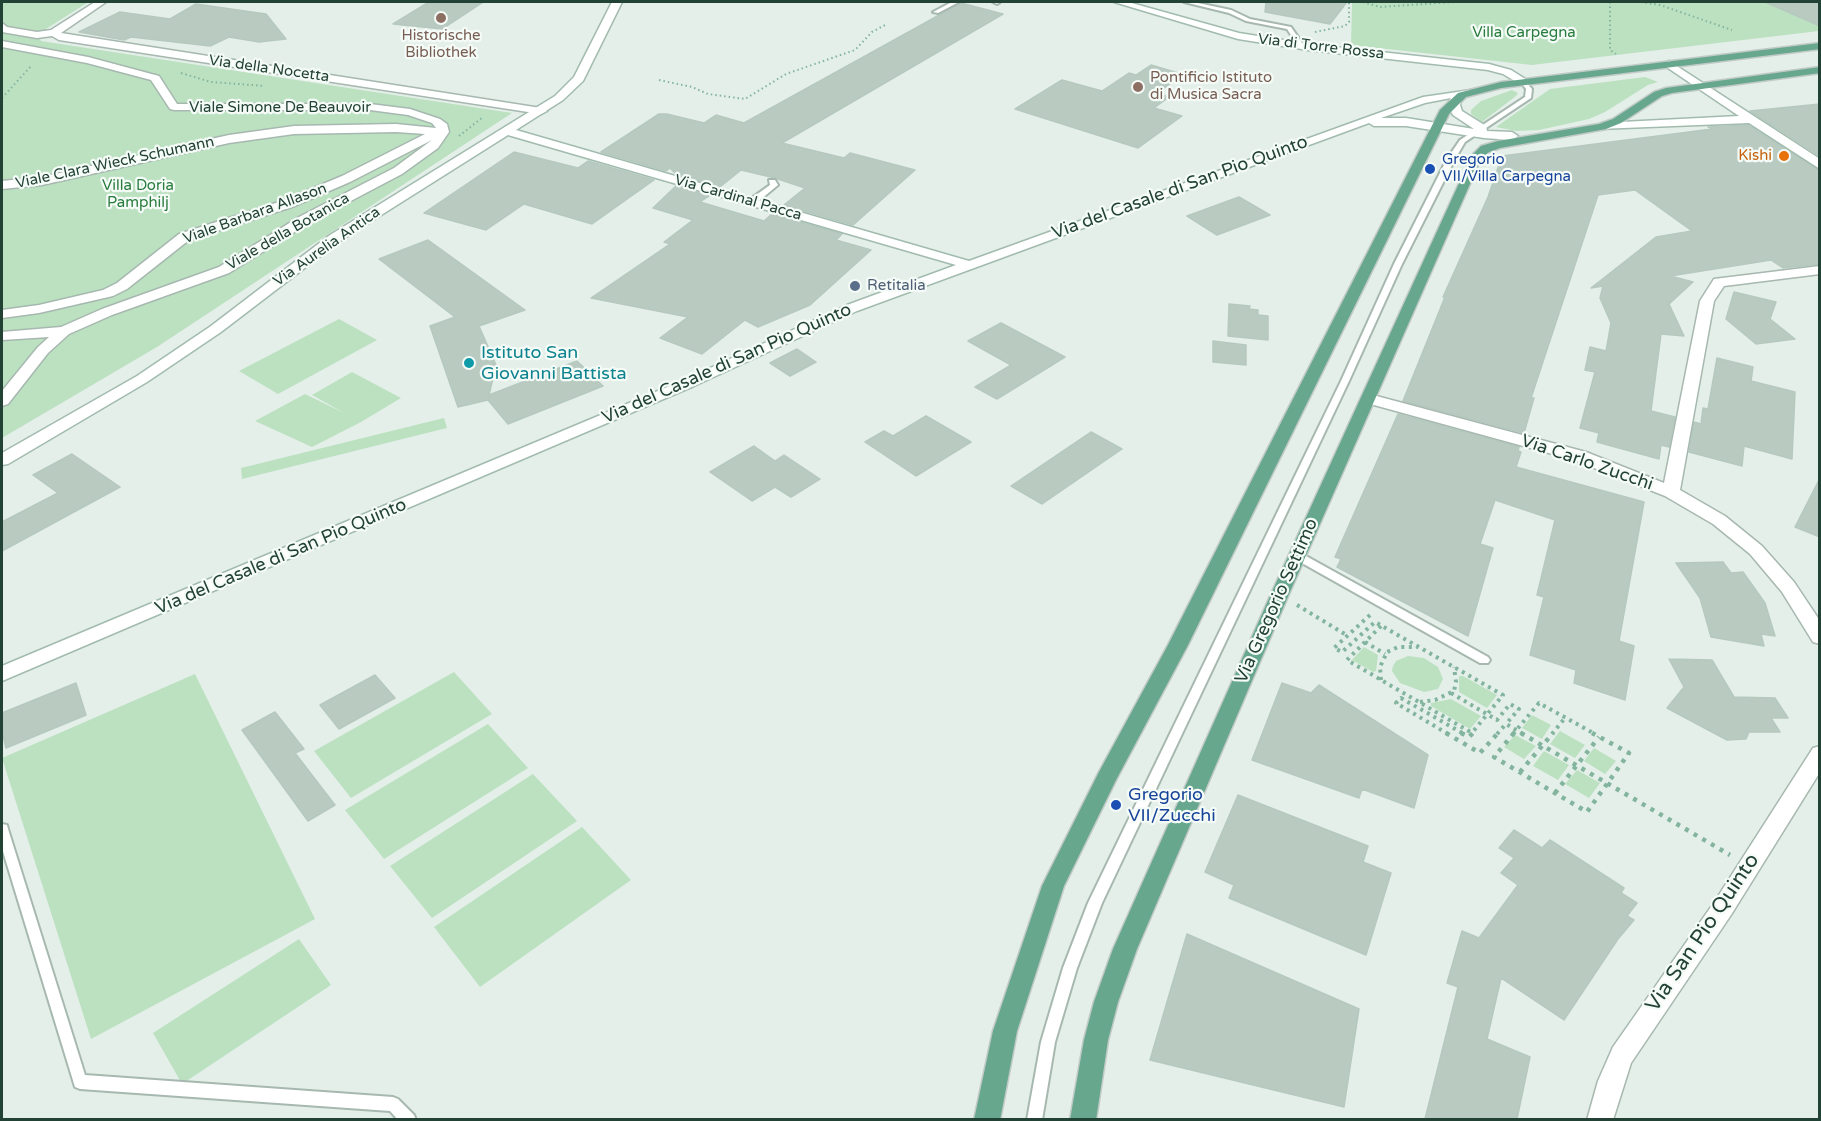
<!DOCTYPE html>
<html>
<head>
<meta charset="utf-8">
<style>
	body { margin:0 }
	#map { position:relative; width:1821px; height:1121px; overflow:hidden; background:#e4efe9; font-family:"Varela Round",sans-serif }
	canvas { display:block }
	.frame { position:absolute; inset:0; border:3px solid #224235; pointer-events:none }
</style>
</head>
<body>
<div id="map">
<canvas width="1821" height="1121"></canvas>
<div class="frame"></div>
</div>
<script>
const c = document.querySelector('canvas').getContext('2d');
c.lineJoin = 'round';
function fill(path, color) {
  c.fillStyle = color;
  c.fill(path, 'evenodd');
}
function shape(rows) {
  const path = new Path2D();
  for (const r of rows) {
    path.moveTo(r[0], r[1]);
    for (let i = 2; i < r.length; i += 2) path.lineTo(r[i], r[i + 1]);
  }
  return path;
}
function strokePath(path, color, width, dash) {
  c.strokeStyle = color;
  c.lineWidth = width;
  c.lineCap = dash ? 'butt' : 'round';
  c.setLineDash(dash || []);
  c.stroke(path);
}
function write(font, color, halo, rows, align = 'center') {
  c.font = font + ' "Varela Round",sans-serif';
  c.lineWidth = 4.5;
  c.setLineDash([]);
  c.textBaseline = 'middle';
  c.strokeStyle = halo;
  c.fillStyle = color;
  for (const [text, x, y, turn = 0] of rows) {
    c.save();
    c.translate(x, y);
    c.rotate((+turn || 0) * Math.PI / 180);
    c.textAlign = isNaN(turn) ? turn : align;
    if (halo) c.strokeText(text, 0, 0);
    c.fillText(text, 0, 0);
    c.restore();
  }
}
fill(shape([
	[2,2,87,3,38,34,41,41,512,113,157,347,2,438],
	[1352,2,1819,2,1819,31,1532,65,1351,45],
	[1645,77,1658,82,1648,85,1605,112,1589,119,1539,130,1516,131,1496,127,1550,89],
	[1512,90,1518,93,1516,96,1482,122,1471,114,1471,110,1481,101],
	[339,319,377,340,278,394,239,371],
	[352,372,401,398,361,422,312,447,255,421,305,394,344,413,312,395],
	[444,418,447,428,242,479,241,468],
	[1364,647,1378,655,1376,671,1373,672,1352,660],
	[1408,656,1424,658,1438,667,1443,679,1438,689,1424,692,1400,683,1392,671,1393,666,1396,661],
	[454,672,492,714,351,798,314,751],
	[195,674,315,919,91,1039,2,758],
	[1459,676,1463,676,1497,695,1487,708,1459,692],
	[1451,699,1481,716,1470,729,1431,706,1431,703],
	[1532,715,1551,725,1542,739,1522,728],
	[488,724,528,768,384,859,345,810],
	[1560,731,1585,745,1575,758,1550,744],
	[1515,735,1536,746,1524,759,1504,747],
	[1594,748,1616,761,1605,774,1584,761],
	[1544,751,1569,765,1558,780,1533,766],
	[1577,770,1600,783,1589,798,1565,784],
	[533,774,577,821,432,918,390,866],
	[582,827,631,880,480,987,434,927],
	[299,939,331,985,182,1084,153,1033]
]), '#bce1c1');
const building = shape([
	[429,2,483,2,442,29,393,24,429,2],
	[1266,2,1347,2,1330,24,1265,12,1266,2],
	[1765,2,1820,2,1820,26,1765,2],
	[961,3,1003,14,782,143,844,158,850,153,915,170,853,225,784,205,805,188,775,178,741,170,720,187,676,174,670,168,666,171,601,152,659,114,667,114,704,123,716,115,744,123,961,3],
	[196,4,266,14,286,39,259,42,229,37,210,46,131,37,124,40,79,32,120,12,170,19,196,4],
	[1151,65,1178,73,1164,82,1170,84,1157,93,1169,97,1154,108,1182,116,1138,148,1015,109,1062,80,1102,91,1129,73,1136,75,1151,65],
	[1820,104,1820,156,1750,111,1820,104],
	[1748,125,1820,171,1820,264,1783,268,1771,260,1670,276,1693,282,1669,304,1684,336,1661,334,1651,411,1675,417,1669,447,1661,445,1659,459,1597,442,1599,433,1580,428,1595,372,1585,370,1590,347,1606,351,1611,323,1600,298,1603,286,1591,288,1656,237,1692,231,1635,190,1598,195,1531,398,1534,398,1524,433,1403,401,1445,297,1443,297,1488,197,1502,156,1712,129,1708,127,1748,125],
	[514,152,578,168,588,161,654,180,592,224,524,204,486,230,424,213,514,152],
	[676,186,709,196,700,202,764,221,772,214,842,234,836,240,871,250,810,305,758,327,745,320,702,354,660,338,688,317,591,298,670,244,664,242,693,220,653,208,676,186],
	[1239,197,1270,215,1217,235,1187,216,1239,197],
	[428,240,525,310,479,326,496,365,489,395,577,361,603,386,508,424,488,400,458,407,430,326,455,317,379,259,428,240],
	[1734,292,1776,302,1770,319,1795,339,1756,344,1726,319,1734,292],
	[1229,304,1250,306,1249,309,1258,310,1258,315,1268,316,1268,340,1228,336,1229,304],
	[1001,323,1065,357,997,399,975,387,1011,365,968,341,1001,323],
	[1213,341,1246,345,1246,365,1213,362,1213,341],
	[797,349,816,362,790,376,770,363,797,349],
	[1717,358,1753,367,1751,381,1795,392,1792,459,1744,446,1742,466,1689,452,1694,422,1701,424,1703,408,1708,409,1717,358],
	[1398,414,1519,447,1518,451,1521,452,1516,467,1644,502,1619,641,1634,646,1625,700,1574,683,1576,670,1530,655,1544,597,1537,595,1555,520,1495,500,1480,544,1493,548,1468,636,1337,567,1341,559,1335,557,1398,414],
	[926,416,971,442,916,476,865,442,884,431,893,436,926,416],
	[1091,432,1122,449,1042,504,1011,486,1091,432],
	[754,446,775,461,784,455,820,479,791,497,775,487,752,501,710,472,754,446],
	[72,454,120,487,2,551,2,522,58,493,33,475,72,454],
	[1820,478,1820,537,1795,527,1820,478],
	[1723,562,1731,573,1743,572,1765,603,1775,636,1761,634,1764,646,1711,637,1700,598,1676,563,1723,562],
	[1669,659,1712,660,1734,697,1775,698,1788,718,1771,718,1780,732,1749,732,1746,739,1727,740,1667,708,1684,687,1669,659],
	[375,675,395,698,339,729,320,705,375,675],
	[76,683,86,715,6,748,2,732,2,713,76,683],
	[1282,683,1311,693,1319,685,1428,755,1414,808,1362,789,1359,798,1252,760,1282,683],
	[275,712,304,749,295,753,335,805,308,821,242,730,275,712],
	[1238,795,1368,846,1363,862,1391,873,1366,955,1229,898,1234,885,1205,872,1238,795],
	[1514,830,1542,848,1550,840,1624,888,1621,893,1637,903,1627,916,1634,920,1618,939,1564,1020,1501,978,1487,1039,1530,1057,1517,1119,1425,1119,1458,987,1447,983,1462,931,1479,938,1518,885,1501,873,1514,858,1499,848,1514,830],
	[1187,934,1359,1009,1344,1107,1150,1060,1187,934]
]);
fill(building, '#b9cac1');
strokePath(building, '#b6c9bf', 1.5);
const lane = shape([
	[952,2,959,2,938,13,933,12,952,2],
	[993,2,1000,2,997,4,993,2],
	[1184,2,1193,2,1231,10,1250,19,1291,27,1304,46,1299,47,1287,29,1246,21,1229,13,1184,2],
	[1524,80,1532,89,1531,98,1465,142,1455,159,1402,264,1349,381,1102,903,1077,968,1055,1042,1042,1120,1027,1120,1041,1042,1063,968,1088,903,1341,381,1394,264,1447,159,1460,140,1525,97,1526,89,1521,82,1524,80],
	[769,180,775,180,778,185,755,204,749,204,749,200,770,185,769,180],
	[1297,551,1488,657,1490,660,1488,663,1480,663,1293,558,1292,555,1293,552,1297,551],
	[2,824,7,825,8,829,85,1075,393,1097,398,1099,414,1115,416,1120,398,1120,390,1111,80,1089,75,1087,2,848,2,824]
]);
const street = shape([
	[95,2,106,2,61,33,541,108,547,111,541,114,59,40,52,36,37,38,2,32,2,23,7,27,37,32,51,30,95,2],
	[2,41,88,57,159,76,177,104,370,104,410,109,440,119,447,124,449,132,438,148,402,174,309,223,229,273,112,315,69,334,48,353,8,404,2,406,2,391,38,347,49,337,2,340,2,332,61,327,102,309,219,267,299,217,394,168,432,140,350,182,292,207,189,240,127,289,113,296,39,313,2,318,2,310,39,305,103,290,117,283,179,234,282,201,342,176,425,134,396,132,294,134,229,143,42,185,2,189,2,181,42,177,229,135,294,126,396,124,436,128,432,123,408,115,370,110,174,110,170,109,151,80,87,63,2,47,2,41],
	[1820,266,1820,274,1724,286,1714,301,1680,490,1725,516,1762,546,1794,582,1820,621,1820,644,1813,642,1782,592,1750,554,1713,524,1665,496,1574,460,1363,402,1361,399,1369,394,1586,452,1664,483,1700,301,1714,279,1820,266],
	[1820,746,1820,772,1731,915,1631,1063,1613,1120,1587,1120,1598,1081,1613,1047,1715,901,1813,748,1820,746]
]);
const secondary = shape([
	[612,2,622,2,583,81,563,100,516,130,969,261,1423,97,1471,90,1471,94,1462,96,1460,105,1462,111,1486,126,1487,131,1512,132,1518,136,1512,140,1484,138,1406,126,1374,126,1369,123,857,311,694,386,2,681,2,666,684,380,847,305,956,265,508,135,340,241,221,332,147,382,8,464,2,465,2,453,137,376,211,326,330,235,555,96,574,77,612,2],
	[1451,98,1448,105,1453,115,1474,129,1406,118,1381,118,1425,103,1451,98],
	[1114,2,1128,2,1239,33,1308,44,1489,64,1511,70,1530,82,1524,85,1520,84,1503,74,1488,70,1308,50,1238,39,1114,2],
	[1669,61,1820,159,1820,169,1749,123,1598,129,1598,125,1602,123,1739,116,1665,66,1664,64,1669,61]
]);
const primary = shape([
	[1820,43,1820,49,1501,88,1466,97,1449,114,1188,645,1116,780,1064,886,1017,1031,1000,1120,974,1120,993,1031,1042,886,1099,772,1168,645,1440,110,1458,93,1501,82,1820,43],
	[1820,67,1820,73,1672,93,1662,96,1621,123,1606,129,1500,148,1489,152,1481,159,1289,594,1137,949,1118,1002,1108,1040,1096,1120,1070,1120,1084,1040,1094,1002,1113,949,1271,594,1472,155,1481,146,1498,141,1599,124,1613,119,1654,92,1666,88,1820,67]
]);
strokePath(lane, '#a6b8af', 4);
strokePath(street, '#a6b8af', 3);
strokePath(secondary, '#a2bbaf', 3);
strokePath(primary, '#c1cac6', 3);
strokePath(shape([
	[1363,2,1380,7,1454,2],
	[1610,2,1610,50,1616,54],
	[1641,2,1660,5,1732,30],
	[1315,32,1345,26,1349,22,1349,2],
	[181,73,211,82,265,86],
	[659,80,692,87,708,94,745,99,786,74,855,50,872,32,885,25],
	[2,98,32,65],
	[459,136,483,117]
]), '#82b49e', 2, [1.5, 3]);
strokePath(shape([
	[1297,605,1348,636],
	[1370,615,1334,648,1342,652,1375,622,1503,695,1471,734],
	[1381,626,1347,660,1472,733],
	[1365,642,1385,654],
	[1381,680,1380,667,1387,652,1398,647,1418,647],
	[1451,693,1497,720,1510,704,1519,709,1506,724],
	[1420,702,1435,700,1454,691,1456,682,1454,667],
	[1448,734,1396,703,1401,698,1464,734],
	[1497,734,1506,724,1523,734],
	[1513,734,1539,703,1595,734],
	[1552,734,1565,718]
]), '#82b49e', 4, [3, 4.5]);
strokePath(shape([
	[1446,733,1480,753,1498,733],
	[1461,733,1469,737,1473,733],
	[1514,733,1494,757,1587,812,1629,753,1592,733],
	[1521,733,1730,855],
	[1520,772,1553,733],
	[1555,793,1599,737]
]), '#82b49e', 4.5, [4, 6]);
fill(lane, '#fff');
fill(street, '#fff');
fill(secondary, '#fff');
fill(primary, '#66a78e');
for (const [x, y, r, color] of [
	[441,18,6,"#8d6e63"],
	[1138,87,6,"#8d6e63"],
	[1784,156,6,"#e8710a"],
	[1430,169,6,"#1a4fb4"],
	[855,286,6,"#5c6f8a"],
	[469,363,6,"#0f9aa8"],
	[1116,805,6,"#1a4fb4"]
]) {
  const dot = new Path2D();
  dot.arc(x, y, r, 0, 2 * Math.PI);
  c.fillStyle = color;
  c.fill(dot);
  strokePath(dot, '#f5fbf7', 2);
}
write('15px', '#297c3e', '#f5fbf7', [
	["Villa Carpegna",1524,33],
	["Villa Doria",138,186],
	["Pamphilj",138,203]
]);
write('15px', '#785e54', '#f5fbf7', [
	["Historische",441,36],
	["Bibliothek",441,53],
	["Pontificio Istituto",1150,78,"left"],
	["di Musica Sacra",1150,95,"left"]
]);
write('15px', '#224235', '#f5fbf7', [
	["Via di Torre Rossa",1321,47,7],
	["Via della Nocetta",269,69,8],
	["Viale Simone De Beauvoir",280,108],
	["Viale Clara Wieck Schumann",115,163,-12],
	["Via Cardinal Pacca",738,198,16],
	["Viale Barbara Allason",255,214,-20],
	["Viale della Botanica",288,232,-30],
	["Via Aurelia Antica",327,247,-35]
]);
write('15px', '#c56008', '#f5fbf7', [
	["Kishi",1772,156]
], 'right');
write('15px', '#164399', '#f5fbf7', [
	["Gregorio",1442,160],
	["VII/Villa Carpegna",1442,177]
], 'left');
write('15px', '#4e5e75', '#f5fbf7', [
	["Retitalia",867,286]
], 'left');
write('18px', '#224235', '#f5fbf7', [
	["Via del Casale di San Pio Quinto",1180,188,-20],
	["Via del Casale di San Pio Quinto",727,364,-24],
	["Via Carlo Zucchi",1587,463,19],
	["Via del Casale di San Pio Quinto",281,557,-23],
	["Via Gregorio Settimo",1277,601,-66]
]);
write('18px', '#0d838f', '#f5fbf7', [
	["Istituto San",481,353],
	["Giovanni Battista",481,374]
], 'left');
write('18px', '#164399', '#f5fbf7', [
	["Gregorio",1128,795],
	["VII/Zucchi",1128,816]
], 'left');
write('21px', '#224235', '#f5fbf7', [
	["Via San Pio Quinto",1703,933,-56]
]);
</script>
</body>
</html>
